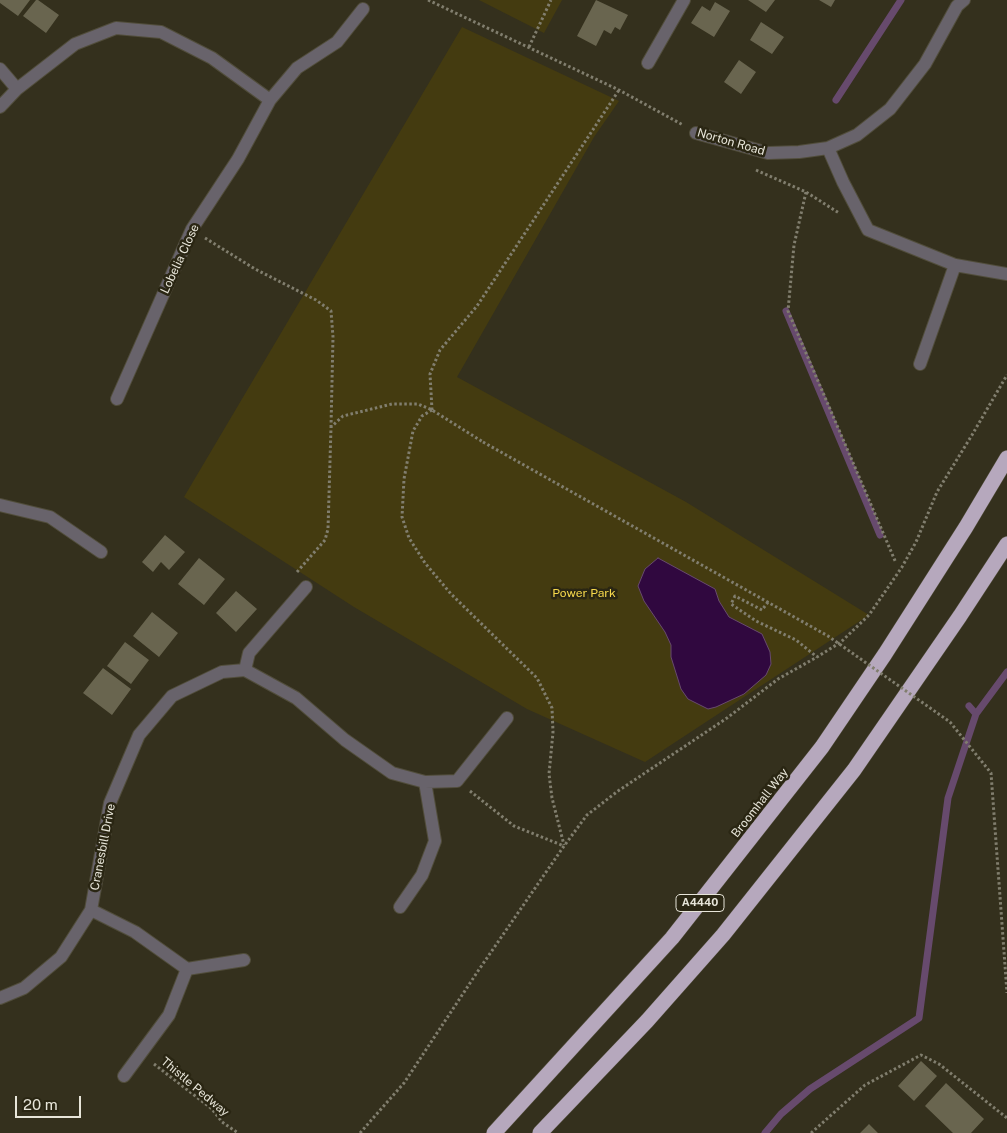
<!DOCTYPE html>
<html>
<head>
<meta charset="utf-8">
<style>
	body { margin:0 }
	#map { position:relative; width:1007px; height:1133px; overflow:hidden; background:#34301d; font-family:"Public Sans",sans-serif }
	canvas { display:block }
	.scale { position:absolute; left:15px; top:1096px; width:66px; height:22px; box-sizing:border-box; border:2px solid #e7e5d9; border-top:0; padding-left:6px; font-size:15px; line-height:18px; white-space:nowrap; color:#e7e5d9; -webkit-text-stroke:4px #2a2613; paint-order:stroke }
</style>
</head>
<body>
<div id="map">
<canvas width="1007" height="1133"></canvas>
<div class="scale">20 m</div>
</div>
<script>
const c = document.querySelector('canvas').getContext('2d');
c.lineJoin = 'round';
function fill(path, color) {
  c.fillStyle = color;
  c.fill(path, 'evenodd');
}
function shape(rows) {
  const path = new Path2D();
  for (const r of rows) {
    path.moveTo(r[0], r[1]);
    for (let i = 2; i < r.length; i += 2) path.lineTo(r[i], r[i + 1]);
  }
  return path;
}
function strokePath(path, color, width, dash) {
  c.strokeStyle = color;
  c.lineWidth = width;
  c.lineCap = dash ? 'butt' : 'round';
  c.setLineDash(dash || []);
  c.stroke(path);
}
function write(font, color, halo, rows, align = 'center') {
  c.font = font + ' "Public Sans",sans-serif';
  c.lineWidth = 5;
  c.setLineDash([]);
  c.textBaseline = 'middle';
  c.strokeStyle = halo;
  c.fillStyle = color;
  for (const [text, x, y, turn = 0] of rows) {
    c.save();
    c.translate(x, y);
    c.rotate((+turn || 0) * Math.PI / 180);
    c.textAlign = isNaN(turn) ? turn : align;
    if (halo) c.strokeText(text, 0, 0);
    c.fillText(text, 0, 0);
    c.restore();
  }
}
fill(shape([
	[479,0,562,0,544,33],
	[462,27,619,101,594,137,457,377,686,502,869,615,645,762,527,709,354,607,184,497]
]), '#443b10');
const water = shape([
	[658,558,715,589,719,601,729,617,762,634,770,652,771,664,766,675,744,694,716,707,708,709,688,699,681,689,671,657,671,645,665,632,644,601,638,586,645,569,658,558]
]);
fill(water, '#30083f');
strokePath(water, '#674a6d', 1);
strokePath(shape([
	[836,100,901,0],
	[786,311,880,535],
	[969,706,976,714],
	[765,1133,781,1114,810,1089,919,1018,948,798,976,714,1007,672]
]), '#674a6d', 7);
fill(shape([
	[0,0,30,0,18,16,0,3],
	[36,0,38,0,59,15,46,33,23,16],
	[596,0,628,15,620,30,615,27,611,34,604,30,596,46,577,36],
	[748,0,775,0,766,12],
	[819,0,835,0,831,7],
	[715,2,730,11,714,37,691,23,702,6,710,11],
	[761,22,784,37,772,54,750,40],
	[739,60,756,72,741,94,724,82],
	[165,535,185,552,169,570,161,562,153,572,142,562],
	[199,558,225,579,204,605,178,584],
	[236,591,257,609,236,632,216,613],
	[152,612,178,633,159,657,133,636],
	[125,642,149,660,131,684,107,666],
	[103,668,131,689,112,715,83,693],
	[921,1061,937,1076,914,1101,898,1086],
	[946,1083,984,1119,971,1133,953,1133,925,1106],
	[869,1124,878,1133,860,1133]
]), '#69654f');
const minor = shape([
	[648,63,684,0],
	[0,69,17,89],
	[270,100,297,68,337,42,363,9],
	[0,107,17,89,75,44,116,28,161,32,212,58,270,100,238,159,192,229,117,399],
	[696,133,768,153,799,152,828,148,857,135,890,109,925,64,957,6,964,0],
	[828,148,843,182,868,230,955,265,1007,274],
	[920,364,955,265],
	[0,505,50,517,101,552],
	[245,670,249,653,306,587],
	[400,907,422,875,435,841,425,782],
	[91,910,135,932,187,969,169,1015,124,1076],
	[187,969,244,960],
	[0,998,24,988,61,957,91,910,110,803,139,735,172,696,222,672,245,670,296,698,345,740,392,773,425,782,457,781,507,718]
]);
const highway = shape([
	[494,1133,672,938,822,747,885,654,966,527,1007,458],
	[540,1133,647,1021,723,935,854,770,960,616,1007,544]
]);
strokePath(minor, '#514d3b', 14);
strokePath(highway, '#514d3b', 16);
strokePath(shape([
	[428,0,619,90,683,125],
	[529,47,551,0],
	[756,170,806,192,839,213],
	[806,192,794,245,788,311,896,563],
	[205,238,255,269,316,300,331,311,333,337,331,427],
	[432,410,422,416,413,431,404,479,402,517,409,538,425,563,451,594,537,678,552,708,553,732,549,774,552,798,564,845],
	[432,410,430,374,440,350,477,306,619,90],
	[297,572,325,540,328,529,331,427,343,416,392,404,418,404,432,410,483,442],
	[768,602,762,610,735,596,731,604,756,621,796,640,817,657],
	[470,791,514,826,564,846],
	[154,1064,212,1109,222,1122,238,1133],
	[360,1133,404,1083,478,971,564,846,587,815,618,791,727,718,778,679,817,657,841,642,869,615,902,567,916,542,937,492,972,435,1007,375],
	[811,1133,865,1085,921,1055,939,1064,1007,1118]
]), '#817e6e', 3, [2.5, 2.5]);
strokePath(minor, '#68636b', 12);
strokePath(highway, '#b6a8bd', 15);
strokePath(shape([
	[483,442,828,636,950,722,991,773,1007,993]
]), '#817e6e', 3, [2.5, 2.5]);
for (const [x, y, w] of [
	[700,903,48]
]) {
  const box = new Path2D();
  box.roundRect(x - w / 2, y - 8.5, w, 17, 4);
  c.fillStyle = '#2a2613';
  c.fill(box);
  strokePath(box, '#e7e5d9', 1);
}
write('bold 11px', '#e7e5d9', null, [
	["A4440",700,903]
]);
write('12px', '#e7e5d9', '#2a2613', [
	["Norton Road",731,142,16],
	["Lobelia Close",180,259,-65],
	["Broomhall Way",760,803,-52],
	["Cranesbill Drive",103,847,-79],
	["Thistle Pedway",195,1087,40]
]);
write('12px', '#f7d94c', '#2a2613', [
	["Power Park",584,593]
]);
</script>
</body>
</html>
